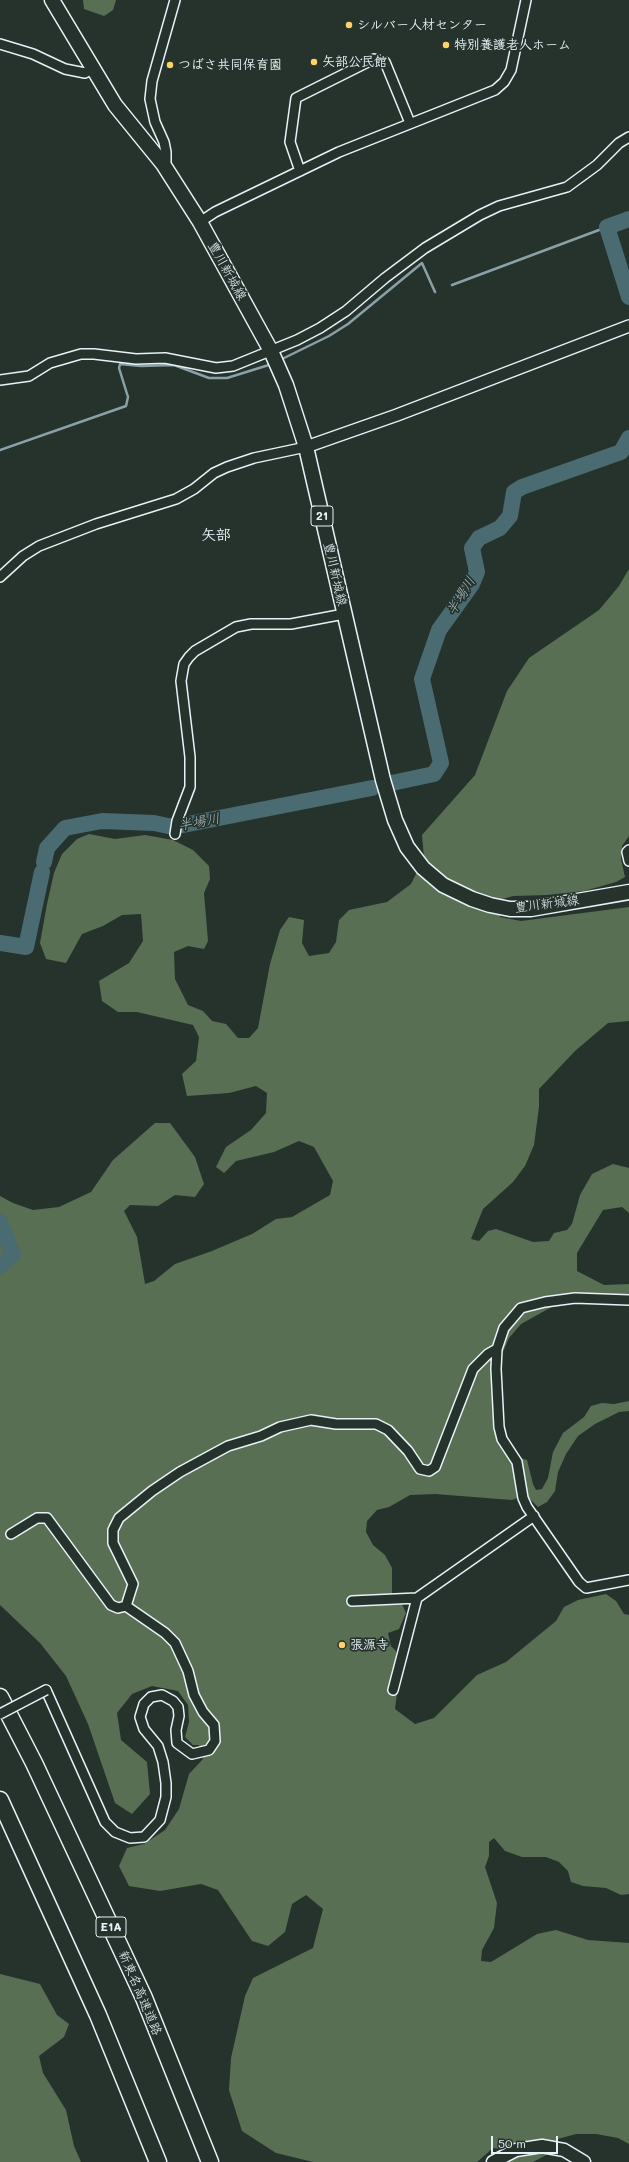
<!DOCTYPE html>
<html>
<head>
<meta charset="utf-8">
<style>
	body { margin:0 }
	#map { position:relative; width:629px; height:2162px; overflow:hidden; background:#26332d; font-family:Mali,sans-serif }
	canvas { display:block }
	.scale { position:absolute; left:491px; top:2136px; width:67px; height:18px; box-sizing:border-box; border:2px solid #e8f1f8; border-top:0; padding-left:5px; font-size:12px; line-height:14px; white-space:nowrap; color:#e8f1f8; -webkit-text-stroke:3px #26332d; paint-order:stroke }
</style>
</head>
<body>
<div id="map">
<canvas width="629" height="2162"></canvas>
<div class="scale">50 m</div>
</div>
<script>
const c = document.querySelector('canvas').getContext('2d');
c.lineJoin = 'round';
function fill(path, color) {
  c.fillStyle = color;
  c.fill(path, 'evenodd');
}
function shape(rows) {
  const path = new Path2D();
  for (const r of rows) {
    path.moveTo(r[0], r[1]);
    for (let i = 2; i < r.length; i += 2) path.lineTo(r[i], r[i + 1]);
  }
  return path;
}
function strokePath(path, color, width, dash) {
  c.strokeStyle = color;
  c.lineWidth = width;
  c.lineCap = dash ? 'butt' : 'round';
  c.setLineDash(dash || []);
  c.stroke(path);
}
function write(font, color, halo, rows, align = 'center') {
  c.font = font + ' Mali,"Klee One",sans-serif';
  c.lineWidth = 3.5;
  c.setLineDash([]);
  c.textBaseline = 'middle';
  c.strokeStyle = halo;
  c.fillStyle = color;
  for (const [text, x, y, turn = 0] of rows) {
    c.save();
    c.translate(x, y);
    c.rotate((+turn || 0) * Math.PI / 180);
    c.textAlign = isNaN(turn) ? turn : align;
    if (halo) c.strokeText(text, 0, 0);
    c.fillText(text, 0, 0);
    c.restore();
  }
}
fill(shape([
	[83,0,116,0,113,10,104,16,84,9],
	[629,569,629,836,622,846,621,859,625,877,616,882,584,891,547,895,513,896,502,899,500,917,521,921,629,907,629,1021,608,1023,575,1051,539,1089,539,1107,534,1145,525,1166,513,1182,483,1209,471,1239,479,1241,488,1231,496,1229,533,1242,549,1241,554,1233,567,1230,572,1224,580,1195,592,1174,613,1164,629,1168,629,1213,622,1207,603,1210,577,1253,577,1271,604,1285,629,1284,629,1298,609,1304,578,1301,557,1304,521,1324,509,1338,500,1359,493,1401,497,1431,510,1455,527,1460,533,1484,536,1490,542,1489,548,1478,553,1452,563,1433,584,1417,591,1406,602,1403,614,1404,629,1401,629,1411,619,1412,595,1424,578,1436,566,1454,558,1472,555,1491,547,1502,538,1507,526,1495,512,1500,435,1494,410,1495,389,1507,377,1510,367,1521,366,1532,373,1545,385,1555,392,1568,392,1601,402,1604,406,1613,399,1629,388,1633,391,1646,396,1651,399,1678,395,1709,415,1724,434,1718,477,1675,506,1662,556,1621,564,1607,578,1600,606,1594,616,1601,624,1614,629,1615,629,1894,621,1895,606,1888,583,1886,571,1882,568,1871,559,1862,546,1857,522,1857,505,1851,494,1838,489,1842,489,1856,485,1867,497,1903,494,1928,482,1950,481,1961,491,1962,537,1934,556,1930,588,1940,629,1943,629,2144,618,2138,596,2134,576,2134,558,2139,548,2154,533,2162,509,2162,502,2149,493,2148,477,2162,313,2162,276,2153,242,2131,229,2090,231,2058,245,1996,253,1978,313,1948,323,1909,306,1895,292,1904,285,1932,268,1946,252,1941,218,1890,201,1884,160,1891,129,1886,119,1866,127,1848,144,1844,165,1830,179,1809,189,1774,203,1759,199,1745,193,1745,185,1737,189,1722,188,1705,178,1691,152,1686,132,1694,117,1713,121,1740,147,1762,150,1794,132,1814,115,1803,88,1724,66,1676,40,1643,0,1605,0,1196,13,1203,33,1210,59,1207,91,1192,113,1160,155,1123,170,1123,195,1157,204,1184,195,1197,175,1195,158,1206,130,1205,124,1211,137,1237,145,1284,154,1281,175,1264,212,1251,252,1234,276,1219,292,1217,330,1195,333,1181,314,1147,299,1141,274,1152,236,1161,224,1173,216,1167,226,1147,251,1130,266,1113,267,1093,256,1086,229,1093,187,1096,182,1074,196,1061,199,1037,193,1025,137,1012,118,1012,102,1001,99,981,129,963,143,941,141,914,122,915,103,926,82,934,66,963,46,959,40,943,47,904,54,873,62,854,77,839,89,834,115,839,145,835,173,840,193,850,209,866,210,879,204,893,208,941,204,949,188,946,174,952,175,979,188,1005,203,1011,212,1021,226,1024,238,1038,249,1038,258,1028,270,964,280,930,289,917,304,920,302,943,309,956,329,953,336,942,339,920,349,910,387,902,411,884,424,858,422,835,475,775,507,691,529,658,599,610,619,586],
	[0,1974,40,1984,57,2015,69,2024,64,2037,39,2056,43,2073,66,2110,74,2146,81,2162,0,2162]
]), '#586f54');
strokePath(shape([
	[452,285,607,227],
	[280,360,329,336,348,324,422,263,435,292],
	[0,450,126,406,128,397,119,368,120,364,141,366,174,365,209,378,227,378,272,364]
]), '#89a1a7', 2.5);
strokePath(shape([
	[629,219,607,227,629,297],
	[392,783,434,774,441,763,422,679,439,630,472,584,477,572,472,548,479,538,500,528,510,516,514,492,522,487,621,452,629,438],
	[44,862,47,848,65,828,102,821,154,823,173,827,372,788],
	[0,943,26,947,42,872],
	[0,1222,13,1255,0,1266]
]), '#4a6b71', 16);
const minor = shape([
	[0,44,33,54,65,69,85,73,93,68],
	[163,164,166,161,166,152,164,142,155,122,150,99,152,81,175,0],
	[300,171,290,142,296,98,374,59,385,62,410,123],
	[200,222,215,212,339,152,495,90,504,82,511,70,526,0],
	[0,380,29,376,50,363,81,354,94,354,136,359,165,358,216,368,233,366,297,340,320,328,346,311,385,278,425,248,480,215,499,206,567,187,597,165,619,143,629,137],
	[0,577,23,556,39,546,96,524,176,499,194,489,214,473,227,467,254,458,306,447],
	[175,834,177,821,190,787,190,757,181,681,184,664,189,657,195,651,236,627,251,624,291,624,344,614],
	[629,850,627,852,629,861],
	[629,1300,575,1298,545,1302,521,1308,504,1328,497,1349,496,1369,499,1427,502,1439,517,1462,523,1498,527,1507,579,1582,586,1588,629,1580],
	[11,1534,37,1518,47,1518,111,1605,118,1608,126,1606],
	[352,1601,417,1598],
	[126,1606,133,1584,113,1543,113,1530,119,1518,152,1491,180,1472,228,1446,261,1436,280,1427,311,1420,336,1424,376,1424,388,1430,408,1451,420,1469,429,1471,435,1467,473,1369,488,1354,497,1349],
	[46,1690,105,1822,115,1832,130,1838,144,1837,160,1820,166,1797,166,1783,163,1762,158,1746,144,1729,140,1717,144,1704,151,1697,162,1695,173,1701,178,1707,179,1716,176,1730,177,1743,192,1754,209,1750,215,1741,214,1725,203,1712,194,1695,188,1671,175,1643,165,1633,126,1606],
	[393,1690,417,1598,534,1516]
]);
const tertiary = shape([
	[306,447,397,415,629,326]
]);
const secondary = shape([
	[493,2162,516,2150,542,2146,564,2150,584,2162]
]);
const primary = shape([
	[52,0,115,105,163,164,200,222,271,351,286,385,306,447,383,780,395,820,407,847,423,868,443,885,472,899,490,905,510,909,531,909,629,892]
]);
const motorway = shape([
	[0,1697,34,1763,144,1998,210,2162],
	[0,1800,98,2015,158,2162]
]);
strokePath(minor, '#e8f1f8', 12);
strokePath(tertiary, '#e8f1f8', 14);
strokePath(secondary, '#e8f1f8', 15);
strokePath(primary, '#e8f1f8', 17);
strokePath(motorway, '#e8f1f8', 19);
strokePath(minor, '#26332d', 9);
strokePath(tertiary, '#26332d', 11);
strokePath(secondary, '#26332d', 12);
strokePath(primary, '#26332d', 14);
strokePath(motorway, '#26332d', 16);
const minorBridge = shape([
	[0,1714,46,1690]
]);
strokePath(minorBridge, '#e8f1f8', 12, []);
strokePath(minorBridge, '#26332d', 9);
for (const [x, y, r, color] of [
	[349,25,4,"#ffd166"],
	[446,45,4,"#ffd166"],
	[314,62,4,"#ffd166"],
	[170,65,4,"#ffd166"],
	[342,1645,4,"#ffd166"]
]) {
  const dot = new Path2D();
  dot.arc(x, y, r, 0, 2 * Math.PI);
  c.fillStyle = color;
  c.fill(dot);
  strokePath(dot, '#26332d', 1.5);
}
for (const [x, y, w] of [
	[322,516,22],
	[111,1927,30]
]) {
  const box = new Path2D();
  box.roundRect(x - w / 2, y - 10, w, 20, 3);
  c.fillStyle = '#26332d';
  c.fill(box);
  strokePath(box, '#e8f1f8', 1);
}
write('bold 12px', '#e8f1f8', null, [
	["21",322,516],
	["E1A",111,1927]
]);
write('bold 13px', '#e8f1f8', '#26332d', [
	["シルバー人材センター",357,25],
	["特別養護老人ホーム",454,45],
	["矢部公民館",322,62],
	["つばさ共同保育園",178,65],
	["張源寺",350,1645]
], 'left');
write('13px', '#e8f1f8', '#26332d', [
	["豊川新城線",227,271,61],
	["豊川新城線",335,574,77],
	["豊川新城線",547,904,-7],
	["新東名高速道路",140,1993,67]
]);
write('italic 14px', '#a9bbc2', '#26332d', [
	["半場川",461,596,-58],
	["半場川",199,822,-10]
]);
write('bold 15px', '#e8f1f8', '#26332d', [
	["矢部",216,535]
]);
</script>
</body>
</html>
